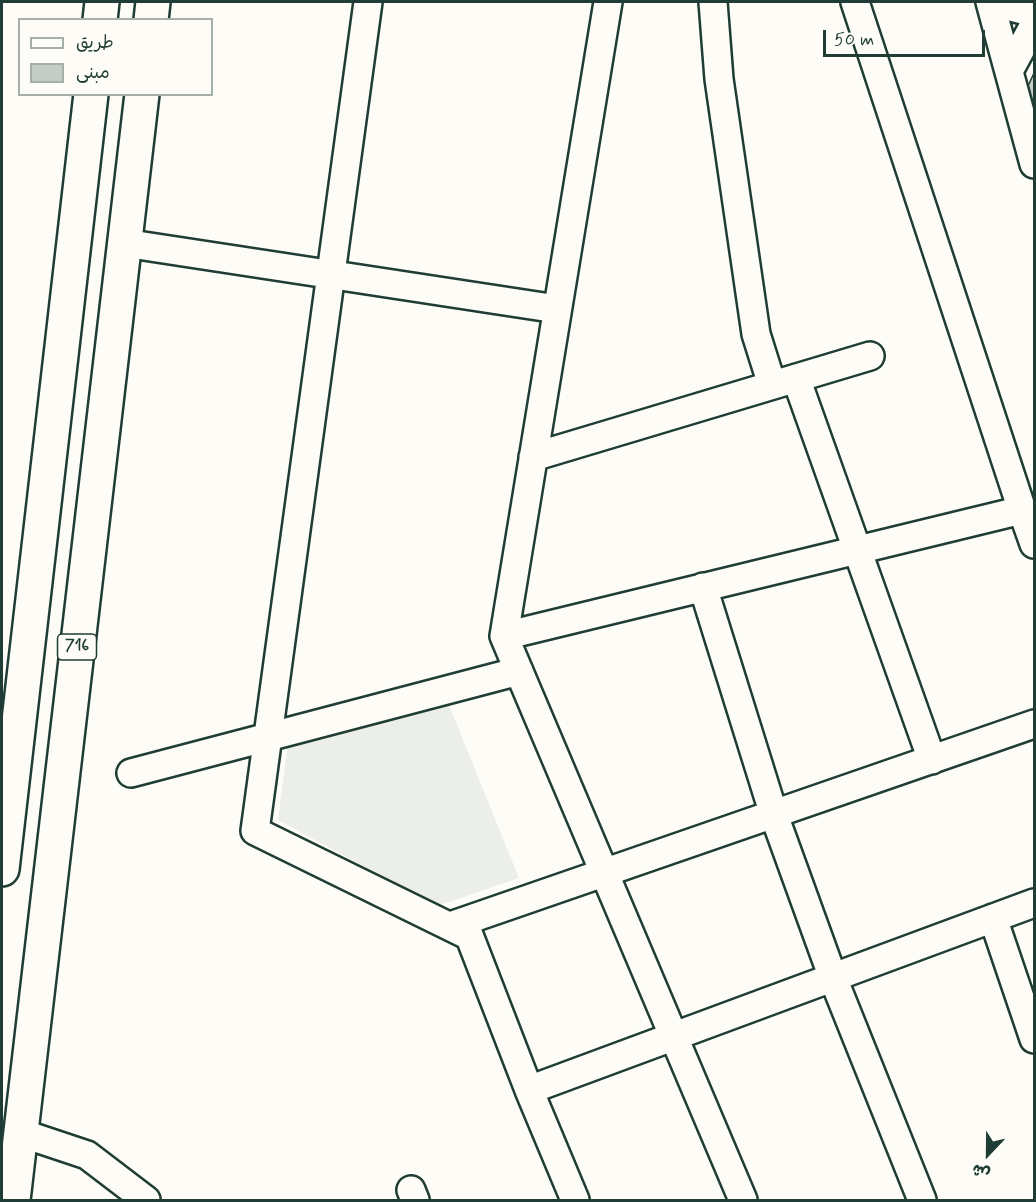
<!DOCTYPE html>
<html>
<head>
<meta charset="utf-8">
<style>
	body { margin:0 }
	#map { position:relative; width:1036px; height:1202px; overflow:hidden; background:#fdfcf7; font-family:Mynerve,"Playpen Sans Arabic",sans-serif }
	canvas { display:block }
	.frame { position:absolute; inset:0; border:3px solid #1f3d34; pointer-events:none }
	.legend { position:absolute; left:18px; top:18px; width:195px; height:78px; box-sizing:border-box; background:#fdfcf7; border:2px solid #a4b0a9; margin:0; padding:8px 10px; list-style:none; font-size:18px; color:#1f3d34 }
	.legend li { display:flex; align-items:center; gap:12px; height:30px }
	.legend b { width:30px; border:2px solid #a4b0a9 }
	.north { position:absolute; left:958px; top:1124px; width:60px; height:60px; -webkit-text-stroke:4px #fdfcf7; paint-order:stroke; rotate:202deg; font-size:16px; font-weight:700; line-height:24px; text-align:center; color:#1f3d34 }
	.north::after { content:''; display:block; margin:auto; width:21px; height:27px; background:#1f3d34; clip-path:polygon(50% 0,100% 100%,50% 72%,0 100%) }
	.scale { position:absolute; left:823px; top:30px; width:162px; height:27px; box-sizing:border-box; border:3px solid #1f3d34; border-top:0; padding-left:8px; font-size:18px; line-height:21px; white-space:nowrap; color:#1f3d34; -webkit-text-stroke:4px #fdfcf7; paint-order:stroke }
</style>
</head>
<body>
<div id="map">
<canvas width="1036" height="1202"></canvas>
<div class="frame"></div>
<ul class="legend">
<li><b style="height:8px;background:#fdfcf7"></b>طريق</li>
<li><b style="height:16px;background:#c6cdc7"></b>مبنى</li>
</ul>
<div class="north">ش</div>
<div class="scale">50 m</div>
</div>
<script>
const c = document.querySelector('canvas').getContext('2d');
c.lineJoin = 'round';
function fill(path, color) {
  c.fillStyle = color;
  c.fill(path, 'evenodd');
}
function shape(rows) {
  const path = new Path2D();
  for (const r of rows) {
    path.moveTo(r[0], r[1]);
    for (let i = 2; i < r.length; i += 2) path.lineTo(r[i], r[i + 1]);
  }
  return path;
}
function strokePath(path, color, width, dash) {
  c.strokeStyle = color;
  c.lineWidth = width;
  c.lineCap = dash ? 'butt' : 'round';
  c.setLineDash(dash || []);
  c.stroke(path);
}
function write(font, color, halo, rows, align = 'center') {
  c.font = font + ' Mynerve,sans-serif';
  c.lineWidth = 4.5;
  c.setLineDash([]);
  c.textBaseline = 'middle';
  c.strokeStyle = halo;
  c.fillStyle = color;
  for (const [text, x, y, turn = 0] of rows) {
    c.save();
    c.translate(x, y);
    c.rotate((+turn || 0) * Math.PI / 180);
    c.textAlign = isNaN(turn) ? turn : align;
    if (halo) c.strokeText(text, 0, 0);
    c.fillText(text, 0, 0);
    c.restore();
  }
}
fill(shape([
	[449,705,519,878,437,906,278,820,288,744]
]), '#eceee9');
const building = shape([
	[1034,73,1034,108,1028,86,1034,73]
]);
fill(building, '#c6cdc7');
strokePath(building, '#1f3d34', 1.5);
const minor = shape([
	[368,2,255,831,469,936],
	[608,2,504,636,743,1200],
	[713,2,719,79,756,334,772,385],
	[855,2,1022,510,1034,544],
	[990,2,1034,164],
	[991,2,1034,13],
	[1009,71,1034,25],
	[124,243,557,309],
	[796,378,932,760],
	[533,457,870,356],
	[703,587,774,815,833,978,922,1200],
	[504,636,1022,510],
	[131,773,519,671],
	[993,918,1034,1039],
	[464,922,529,1090,575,1200],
	[450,926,1034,724],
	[529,1090,1034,903],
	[21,1133,87,1155,146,1200],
	[411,1190,415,1200]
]);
const major = shape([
	[100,20,102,2],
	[151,20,153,2],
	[2,869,91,94],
	[13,1200,142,94]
]);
strokePath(minor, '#1f3d34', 32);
strokePath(major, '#1f3d34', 38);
strokePath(minor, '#fdfcf7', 27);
strokePath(major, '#fdfcf7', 33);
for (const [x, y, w] of [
	[77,647,39]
]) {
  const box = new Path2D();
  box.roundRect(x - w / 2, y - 13, w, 26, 4.5);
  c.fillStyle = '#fdfcf7';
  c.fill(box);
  strokePath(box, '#1f3d34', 1.5);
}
write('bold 16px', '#1f3d34', null, [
	["716",77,647]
]);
</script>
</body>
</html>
